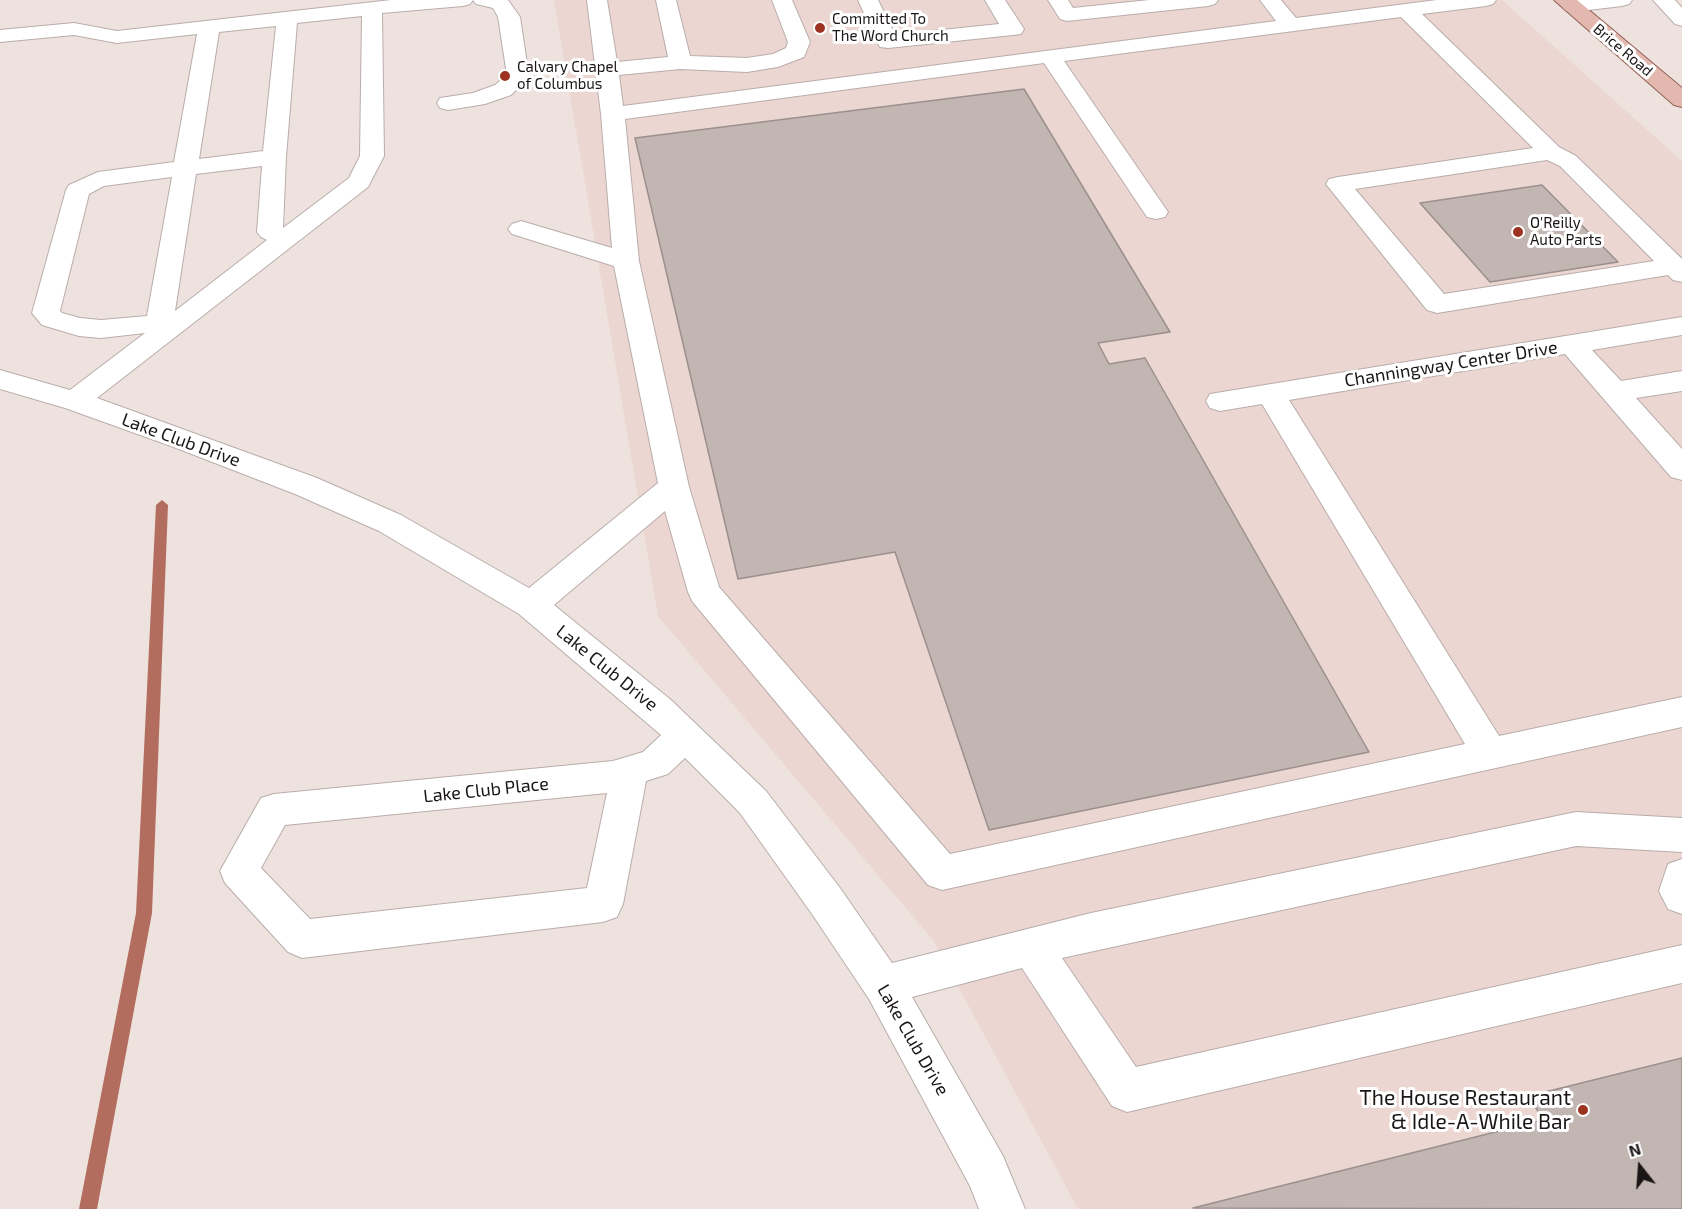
<!DOCTYPE html>
<html>
<head>
<meta charset="utf-8">
<style>
	body { margin:0 }
	#map { position:relative; width:1682px; height:1209px; overflow:hidden; background:#eee2df; font-family:"Exo 2",sans-serif }
	canvas { display:block }
	.north { position:absolute; left:1610px; top:1137px; width:60px; height:60px; -webkit-text-stroke:4px #fff; paint-order:stroke; rotate:343deg; font-size:16px; font-weight:700; line-height:24px; text-align:center; color:#1a1615 }
	.north::after { content:''; display:block; margin:auto; width:21px; height:27px; background:#1a1615; clip-path:polygon(50% 0,100% 100%,50% 72%,0 100%) }
</style>
</head>
<body>
<div id="map">
<canvas width="1682" height="1209"></canvas>
<div class="north">N</div>
</div>
<script>
const c = document.querySelector('canvas').getContext('2d');
c.lineJoin = 'round';
function fill(path, color) {
  c.fillStyle = color;
  c.fill(path, 'evenodd');
}
function shape(rows) {
  const path = new Path2D();
  for (const r of rows) {
    path.moveTo(r[0], r[1]);
    for (let i = 2; i < r.length; i += 2) path.lineTo(r[i], r[i + 1]);
  }
  return path;
}
function strokePath(path, color, width, dash) {
  c.strokeStyle = color;
  c.lineWidth = width;
  c.lineCap = dash ? 'butt' : 'round';
  c.setLineDash(dash || []);
  c.stroke(path);
}
function write(font, color, halo, rows, align = 'center') {
  c.font = font + ' "Exo 2",sans-serif';
  c.lineWidth = 6;
  c.setLineDash([]);
  c.textBaseline = 'middle';
  c.strokeStyle = halo;
  c.fillStyle = color;
  for (const [text, x, y, turn = 0] of rows) {
    c.save();
    c.translate(x, y);
    c.rotate((+turn || 0) * Math.PI / 180);
    c.textAlign = isNaN(turn) ? turn : align;
    if (halo) c.strokeText(text, 0, 0);
    c.fillText(text, 0, 0);
    c.restore();
  }
}
fill(shape([
	[554,0,1502,0,1682,161,1682,1209,1078,1209,933,940,658,616]
]), '#ebd6d1');
fill(shape([
	[162,500,168,505,152,913,97,1209,79,1209,136,913,156,505,162,500]
]), '#b26d5e');
const building = shape([
	[1024,89,1170,332,1098,343,1109,364,1145,358,1369,752,989,830,895,552,738,579,635,138,1024,89],
	[1542,185,1618,262,1490,282,1420,203,1542,185],
	[1682,1058,1682,1209,1193,1208,1543,1120,1529,1096,1682,1058]
]);
fill(building, '#c2b6b3');
strokePath(building, '#9b908d', 1.5);
const minor = shape([
	[391,0,508,0,520,17,529,77,511,95,485,104,448,110,440,108,437,103,440,98,473,93,495,85,507,75,498,17,493,8,476,4,473,0,470,4,463,6,382,13,384,156,368,187,97,398,317,478,401,515,529,588,658,483,614,266,512,234,508,229,512,224,521,221,612,248,601,114,587,0,607,0,617,62,668,57,656,0,676,0,690,56,747,58,773,54,786,48,788,42,772,0,792,0,810,42,804,57,778,67,747,72,680,69,619,75,623,106,1276,21,1260,0,1281,0,1296,18,1437,0,1496,0,1493,4,1486,6,1422,14,1559,147,1576,156,1682,259,1682,282,1673,280,1668,275,1437,313,1427,310,1326,184,1329,179,1338,177,1533,148,1401,17,1064,61,1168,212,1165,217,1156,219,1147,217,1044,63,625,119,639,261,689,487,719,587,950,854,1465,744,1262,404,1220,411,1210,408,1206,401,1210,394,1682,317,1682,335,1592,350,1621,381,1682,371,1682,391,1636,398,1682,449,1682,480,1671,477,1565,354,1289,400,1499,736,1682,697,1682,727,942,890,928,885,692,601,688,592,665,511,554,605,671,700,766,791,840,888,892,963,1091,913,1576,812,1682,818,1682,852,1576,846,1062,958,1136,1067,1682,945,1682,983,1127,1112,1112,1106,1022,968,912,997,1003,1156,1025,1209,979,1209,970,1186,869,999,812,914,740,813,685,758,668,774,646,781,623,904,617,917,603,922,302,958,288,952,225,883,220,871,261,798,274,794,613,761,643,752,661,735,519,614,379,531,295,494,171,446,65,408,0,389,0,370,70,390,145,333,101,338,79,336,42,325,32,313,66,190,69,185,98,172,174,162,197,34,117,43,74,35,0,42,0,30,74,23,117,31,391,0],
	[362,16,360,156,349,178,283,228,286,157,297,23,362,16],
	[276,26,263,151,199,159,219,32,276,26],
	[1547,160,1560,166,1654,261,1444,294,1355,189,1547,160],
	[262,166,257,232,261,237,267,240,175,311,196,174,262,166],
	[172,177,147,316,101,320,80,318,62,313,60,311,89,194,104,186,172,177],
	[607,793,587,888,310,919,261,868,285,825,607,793],
	[858,0,878,0,895,35,999,24,985,0,1005,0,1024,29,1021,34,1013,35,888,48,880,47,877,42,858,0],
	[1048,0,1068,0,1073,8,1149,0,1218,0,1215,4,1208,6,1067,21,1060,19,1048,0],
	[1571,0,1632,0,1629,4,1622,6,1572,12,1565,10,1562,6,1565,2,1571,0],
	[1653,0,1675,0,1682,8,1682,26,1675,24,1653,0],
	[1682,859,1682,914,1668,909,1659,891,1668,864,1682,859]
]);
const major = shape([
	[1554,0,1577,0,1682,88,1682,107,1674,105,1554,0]
]);
strokePath(minor, '#b9adaa', 2);
strokePath(major, '#916056', 2);
fill(minor, '#fff');
fill(major, '#e3b8af');
for (const [x, y, r, color] of [
	[820,28,6,"#9c321f"],
	[505,76,6,"#9c321f"],
	[1518,232,6,"#9c321f"],
	[1583,1110,6,"#9c321f"]
]) {
  const dot = new Path2D();
  dot.arc(x, y, r, 0, 2 * Math.PI);
  c.fillStyle = color;
  c.fill(dot);
  strokePath(dot, '#fff', 2);
}
write('15px', '#1a1615', '#fff', [
	["Committed To",832,19],
	["The Word Church",832,36],
	["Calvary Chapel",517,67],
	["of Columbus",517,84],
	["O'Reilly",1530,223],
	["Auto Parts",1530,240]
], 'left');
write('15px', '#1a1615', '#fff', [
	["Brice Road",1623,50,40]
]);
write('18px', '#1a1615', '#fff', [
	["Channingway Center Drive",1451,364,-9],
	["Lake Club Drive",181,440,20],
	["Lake Club Drive",607,668,39],
	["Lake Club Place",486,790,-6],
	["Lake Club Drive",913,1040,60]
]);
write('21px', '#1a1615', '#fff', [
	["The House Restaurant",1571,1098],
	["& Idle-A-While Bar",1571,1122]
], 'right');
</script>
</body>
</html>
